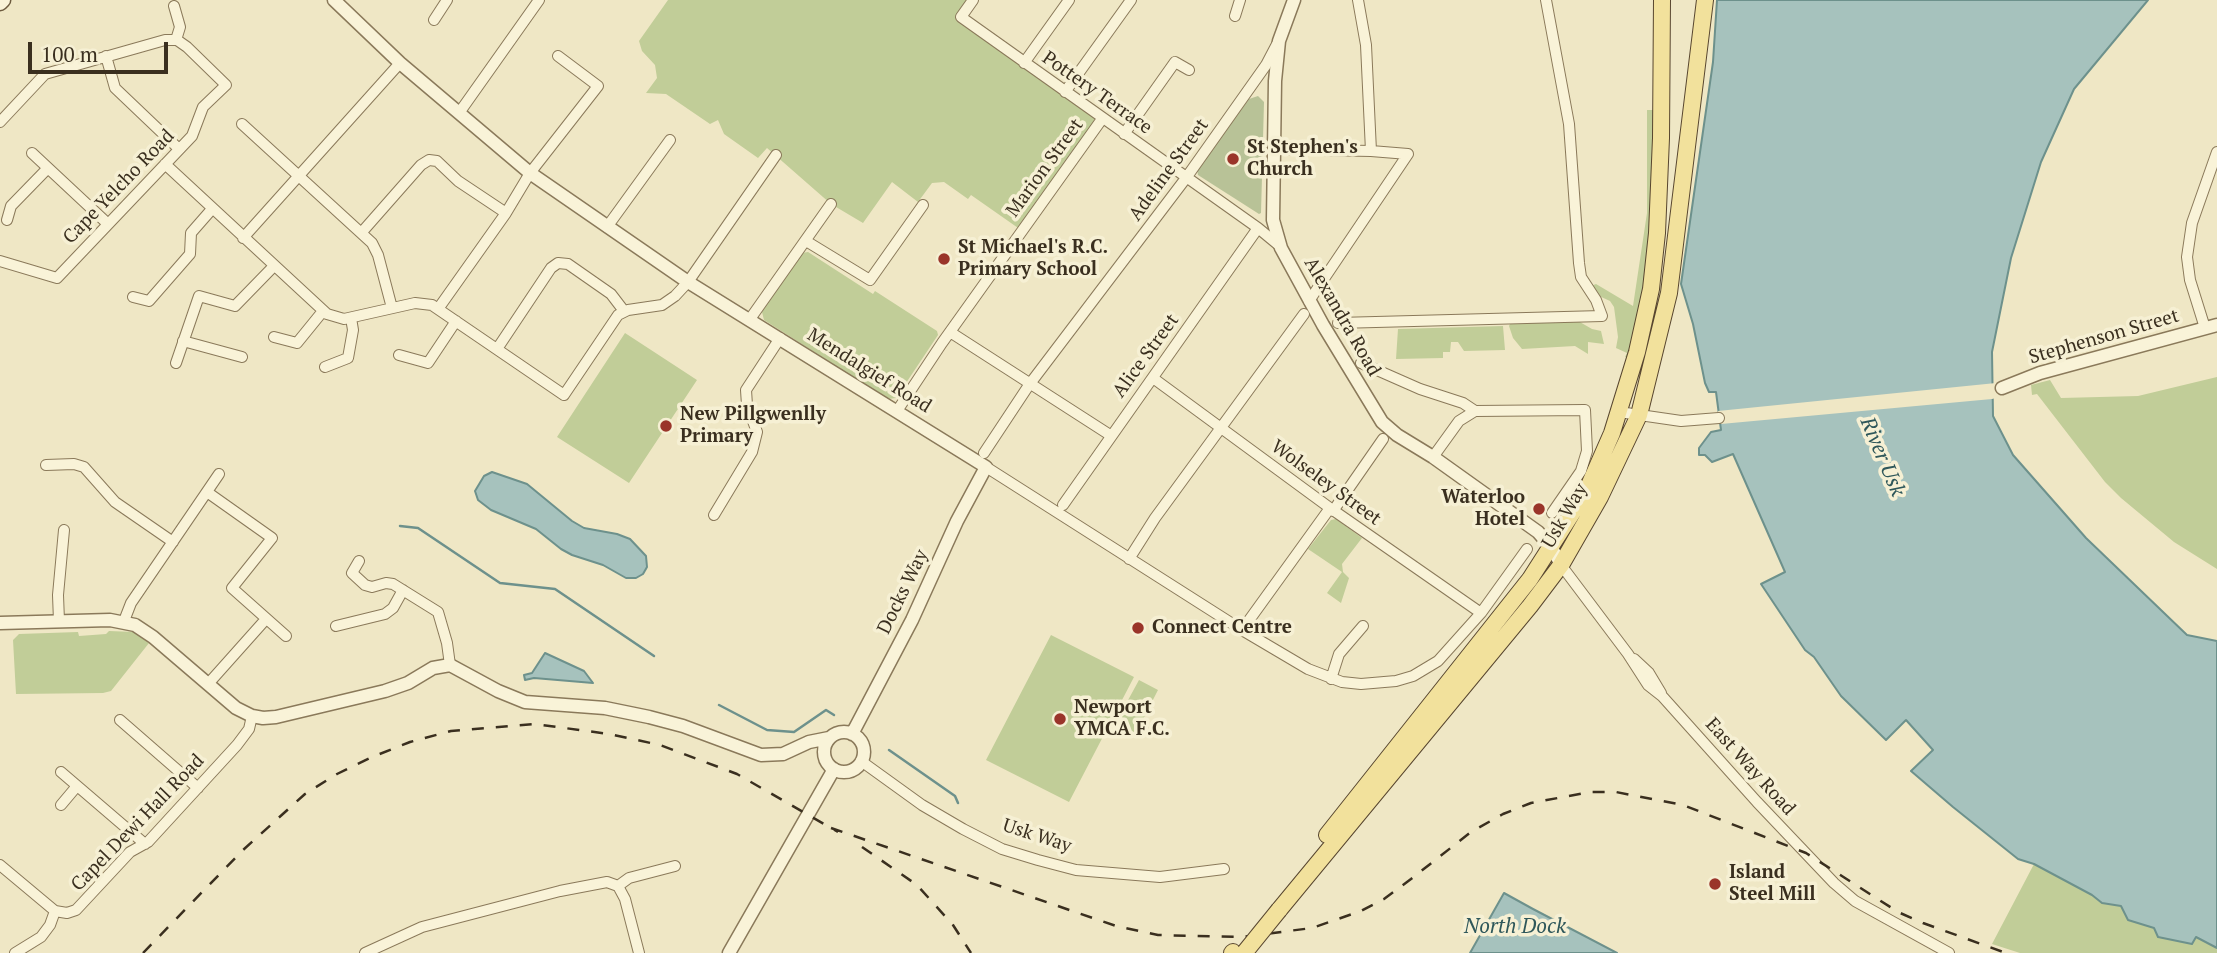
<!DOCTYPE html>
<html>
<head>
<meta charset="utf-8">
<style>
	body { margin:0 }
	#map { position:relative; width:2217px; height:953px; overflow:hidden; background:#efe7c5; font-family:"PT Serif",serif }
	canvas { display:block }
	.scale { position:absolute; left:28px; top:42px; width:140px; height:32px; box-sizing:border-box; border:4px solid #3a2f1f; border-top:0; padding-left:9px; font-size:21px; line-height:24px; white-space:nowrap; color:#3a2f1f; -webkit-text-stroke:5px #f6f0d4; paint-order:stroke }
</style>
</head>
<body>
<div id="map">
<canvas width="2217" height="953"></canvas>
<div class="scale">100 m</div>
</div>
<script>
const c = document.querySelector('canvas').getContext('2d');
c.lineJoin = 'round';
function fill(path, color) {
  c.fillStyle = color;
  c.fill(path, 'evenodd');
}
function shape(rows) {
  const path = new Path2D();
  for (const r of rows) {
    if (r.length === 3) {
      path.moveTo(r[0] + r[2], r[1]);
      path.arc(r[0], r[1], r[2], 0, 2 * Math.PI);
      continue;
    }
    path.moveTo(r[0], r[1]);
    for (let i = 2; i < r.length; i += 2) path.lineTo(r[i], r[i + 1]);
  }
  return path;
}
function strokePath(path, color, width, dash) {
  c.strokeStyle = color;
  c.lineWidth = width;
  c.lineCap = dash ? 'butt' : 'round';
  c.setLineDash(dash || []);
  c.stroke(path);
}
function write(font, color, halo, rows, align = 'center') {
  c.font = font + ' "PT Serif",serif';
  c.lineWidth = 7;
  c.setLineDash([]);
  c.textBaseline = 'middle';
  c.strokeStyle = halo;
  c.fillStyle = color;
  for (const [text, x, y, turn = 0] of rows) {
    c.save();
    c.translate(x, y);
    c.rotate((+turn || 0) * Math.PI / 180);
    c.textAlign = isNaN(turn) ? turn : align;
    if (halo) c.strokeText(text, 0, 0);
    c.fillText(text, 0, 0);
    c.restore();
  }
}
fill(shape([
	[668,0,973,0,961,17,1102,119,1021,230,971,195,968,199,944,182,932,183,918,202,892,182,863,223,831,204,767,148,758,158,724,134,718,120,710,124,666,94,646,93,657,78,655,65,642,51,639,41],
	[1647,110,1653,110,1653,194,1647,268,1629,358,1625,357,1627,353,1616,348,1618,337,1614,307,1610,301,1597,295,1591,286,1596,284,1633,306,1647,213],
	[808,252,873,294,875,291,937,331,938,335,896,398,888,399,764,320,762,312,765,305,802,253],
	[1578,321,1592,329,1601,331,1604,344,1588,342,1588,354,1575,346,1522,349,1513,338,1509,326,1511,322],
	[1503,326,1505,350,1464,351,1458,342,1451,342,1450,352,1443,352,1443,358,1396,359,1398,329],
	[625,333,697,380,629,483,557,437],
	[2217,377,2217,569,2174,542,2121,498,2105,482,2037,394,2032,395,2031,385,2050,380,2061,398,2138,396],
	[1336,519,1362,538,1342,564,1343,572,1349,578,1341,603,1327,593,1342,572,1308,549,1331,520],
	[109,631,134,632,149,643,111,691,103,693,16,694,13,640,19,634,78,632,79,636,106,634],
	[1051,635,1134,677,1069,802,986,760],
	[1139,680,1158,690,1135,735,1115,724],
	[2034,864,2092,895,2102,903,2122,906,2128,920,2196,937,2217,948,2217,953,2020,953,1992,944]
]), '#c1cd98');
fill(shape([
	[1258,96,1264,102,1261,213,1259,214,1198,175,1197,169,1249,99]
]), '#b8c297');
const water = shape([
	[1717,0,2148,0,2074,89,2041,162,2011,258,1992,352,1993,416,2013,455,2086,538,2187,635,2217,641,2217,948,2196,937,2192,944,2158,937,2154,928,2128,920,2121,906,2102,903,2092,895,2034,864,2018,859,1953,807,1911,771,1933,750,1906,720,1886,740,1841,696,1814,657,1805,650,1761,584,1785,572,1733,454,1712,462,1705,455,1699,455,1699,448,1711,432,1721,430,1716,392,1709,392,1705,383,1693,324,1681,284,1713,62,1717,0],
	[492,472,527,484,572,521,584,528,617,534,630,539,646,556,647,567,643,574,636,578,626,578,603,565,572,555,561,549,536,529,491,510,478,500,475,491,484,476,492,472],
	[545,653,584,671,593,683,534,678,525,680,524,675,532,673,545,653],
	[1504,893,1533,909,1617,953,1470,953,1504,893]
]);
fill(water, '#a6c2bd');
strokePath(water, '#6d918c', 2);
fill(shape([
	[1996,383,1996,398,1992,399,1721,424,1718,411]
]), '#efe7c5');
strokePath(shape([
	[400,526,418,528,500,583,555,589,654,656],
	[719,705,767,730,794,732,826,710,834,715],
	[889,750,955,796,958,803]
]), '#6d918c', 2.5);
const minor = shape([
	[973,0,961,17,1258,228,1281,247],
	[1358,0,1366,45,1371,151],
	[174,6,180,27,176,40],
	[1235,16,1240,0],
	[434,20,447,0],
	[106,56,115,88,179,149],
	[1024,63,1069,0],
	[1065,92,1131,0],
	[459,113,539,0],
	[0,122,45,74,165,40,177,40,187,47,226,85,203,107,192,136,57,278,0,261],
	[242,124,372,243,378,255,392,308],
	[1124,134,1175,62,1189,70],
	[1274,149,1371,151,1408,154,1309,301],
	[32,153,108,224],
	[165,164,327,314,344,319,415,303,432,305,564,395,618,315,628,310,662,305,675,296,688,282,776,155],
	[7,220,11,206,48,168],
	[607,227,670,140],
	[362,232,421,165,429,160,437,161,458,181,506,213],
	[243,238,400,63],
	[806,241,870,280,923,205],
	[133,297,149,301,190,254,191,233,212,209],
	[438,309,506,213,530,173,598,86,558,56],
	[750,319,831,204],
	[1338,323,1602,316,1596,300,1581,277,1579,263,1569,124,1546,0],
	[2205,328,2190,280,2187,257,2192,223,2217,152],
	[950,332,1110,435],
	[274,337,297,343,323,311],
	[183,341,242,357],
	[497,349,551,268,558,263,568,264,611,294,624,311],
	[399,355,428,363,456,321],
	[176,363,199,296,235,306,273,267],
	[1361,363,1420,389,1463,403,1475,411,1459,421,1433,457],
	[325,367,348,358,353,330,351,318],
	[1153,378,1330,508,1481,613],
	[897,411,942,343,1102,119],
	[1475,411,1585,410,1587,451,1581,471,1552,513],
	[1619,412,1681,421,1719,418],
	[984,453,1029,385,1186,178,1266,65,1277,44],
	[46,465,74,464,84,467,115,502,173,542],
	[986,467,1242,630,1308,669,1342,682,1361,684,1396,681,1413,676,1438,661,1481,613,1527,549],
	[207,492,272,538,232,588,286,636],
	[1063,505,1258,228],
	[1333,511,1383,439],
	[714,515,752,452,757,432,747,405,746,390,780,338],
	[1129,559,1155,518,1304,314],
	[359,561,352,573,365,585,372,587,386,583,393,584,438,612,447,643,450,665],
	[1561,565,1628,654,1648,685,1662,696,1757,802,1834,883,1855,901,1949,953],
	[59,621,58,595,64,530],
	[124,621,131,603,219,474],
	[336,626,385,614,393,608,403,590],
	[1242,630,1330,508],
	[1634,659,1649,673,1661,693],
	[1331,679,1339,654,1363,626],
	[208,684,266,619],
	[120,720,198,788],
	[861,761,922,805,963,829,1002,849,1038,860,1076,870,1160,877,1224,869],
	[61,772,145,844],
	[61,805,77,786],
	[0,865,55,911,67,913,76,910,130,852,148,842,237,745,249,729,252,716],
	[618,886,629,878,675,866],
	[15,953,41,937,50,925,55,911],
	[365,953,422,927,560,891,607,882,618,886,625,899,639,953]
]);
const tertiary = shape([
	[334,0,400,63,530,173,688,282,986,467,957,521,912,620,852,734],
	[1294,0,1279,41,1275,81,1273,220,1281,248,1323,325,1382,422,1397,435,1433,457,1538,532,1552,548,1561,565],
	[2002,388,2040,373,2217,325],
	[0,623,110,620,135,625,153,637,236,708,252,716,263,718,276,717,385,691,408,683,433,668,450,665,498,691,525,702,605,708,649,717,683,726,761,755,783,754,809,742,829,738],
	[844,752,20],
	[729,953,834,769]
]);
const secondary = shape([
	[0,3,3,0]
]);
const primary = shape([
	[1327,835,1530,579,1587,490,1612,433,1637,352,1651,289,1657,233,1661,138,1662,0],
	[1279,910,1530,606,1561,565,1600,497,1639,415,1669,293,1705,0],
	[1232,953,1233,952]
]);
strokePath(minor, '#8a795a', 12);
strokePath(tertiary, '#8a795a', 15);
strokePath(secondary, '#6c5a3e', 17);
strokePath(primary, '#58462f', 18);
strokePath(minor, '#f9f3d8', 10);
strokePath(tertiary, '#f9f3d8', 12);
strokePath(secondary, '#f9f3d8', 14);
strokePath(primary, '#f2e19c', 16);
strokePath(shape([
	[831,828,1116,926,1158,935,1241,937,1312,928,1361,911,1384,899,1411,879,1471,832,1503,814,1531,803,1590,792,1616,792,1683,805,1806,853,1898,912,1923,923,2006,953],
	[862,847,917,885,953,925,971,953],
	[143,953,243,850,305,794,337,774,372,757,410,742,451,731,535,724,609,734,660,745,737,774,838,832]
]), '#3a2f1f', 2.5, [12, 12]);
const primaryBridge = shape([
	[1245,952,1279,910]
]);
strokePath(primaryBridge, '#58462f', 18, []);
strokePath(primaryBridge, '#f2e19c', 16);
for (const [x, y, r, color] of [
	[1233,159,7,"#9a352a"],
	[944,259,7,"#9a352a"],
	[666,426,7,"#9a352a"],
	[1539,509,7,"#9a352a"],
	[1138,628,7,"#9a352a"],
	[1060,719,7,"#9a352a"],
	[1715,884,7,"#9a352a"]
]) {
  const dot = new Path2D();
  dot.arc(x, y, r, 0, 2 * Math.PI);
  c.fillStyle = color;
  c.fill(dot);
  strokePath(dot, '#f6f0d4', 2.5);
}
write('19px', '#3a2f1f', '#f6f0d4', [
	["Pottery Terrace",1097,93,35],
	["Marion Street",1045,168,-54],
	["Adeline Street",1169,170,-54],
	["Cape Yelcho Road",119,187,-46],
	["Alexandra Road",1342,317,60],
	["Stephenson Street",2104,337,-16],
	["Alice Street",1146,356,-54],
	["Mendalgief Road",869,371,32],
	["Wolseley Street",1326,483,36],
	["Usk Way",1565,516,-60],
	["Docks Way",903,592,-64],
	["East Way Road",1750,767,48],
	["Capel Dewi Hall Road",138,823,-46],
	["Usk Way",1037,836,18]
]);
write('bold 19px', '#3a2f1f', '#f6f0d4', [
	["St Stephen's",1247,148],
	["Church",1247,170],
	["St Michael's R.C.",958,248],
	["Primary School",958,270],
	["New Pillgwenlly",680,415],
	["Primary",680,437],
	["Waterloo",1525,498,"right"],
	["Hotel",1525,520,"right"],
	["Connect Centre",1152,628],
	["Newport",1074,708],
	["YMCA F.C.",1074,730],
	["Island",1729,873],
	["Steel Mill",1729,895]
], 'left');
write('italic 21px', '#2e575a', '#f6f0d4', [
	["River Usk",1882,457,67],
	["North Dock",1515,927]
]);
</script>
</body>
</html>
